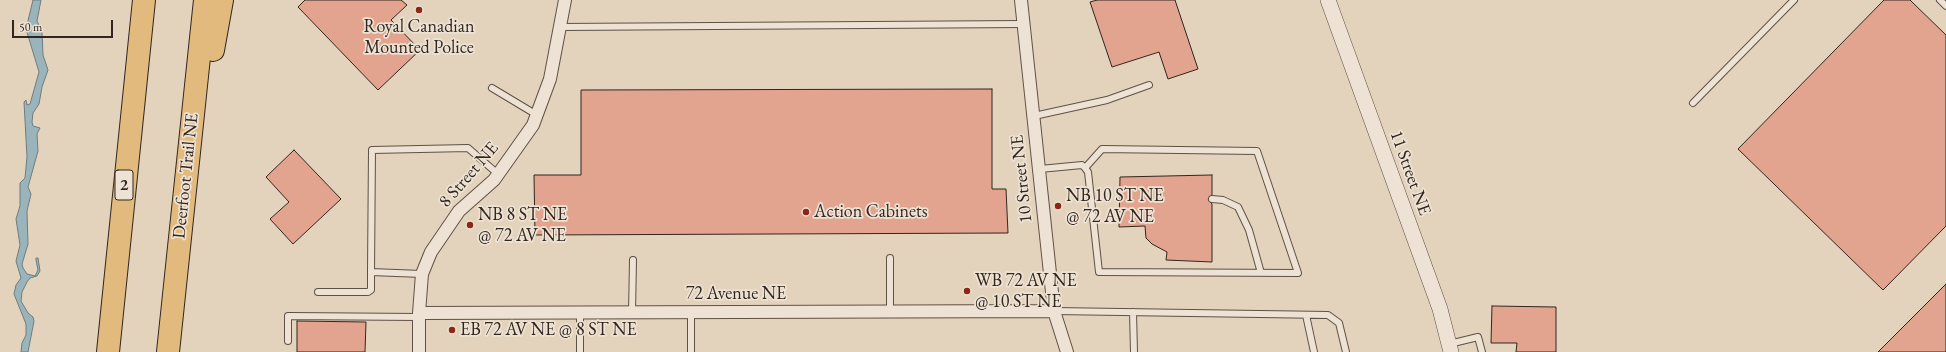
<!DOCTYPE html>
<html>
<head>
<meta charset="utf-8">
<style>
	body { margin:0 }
	#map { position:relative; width:1946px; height:352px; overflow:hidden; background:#e3d3bc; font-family:"EB Garamond",serif }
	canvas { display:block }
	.scale { position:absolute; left:12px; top:20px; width:101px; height:18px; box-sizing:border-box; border:2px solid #31261e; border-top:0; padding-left:5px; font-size:12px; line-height:14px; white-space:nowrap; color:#31261e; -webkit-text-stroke:3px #ede2d3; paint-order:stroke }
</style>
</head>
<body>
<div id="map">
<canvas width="1946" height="352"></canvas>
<div class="scale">50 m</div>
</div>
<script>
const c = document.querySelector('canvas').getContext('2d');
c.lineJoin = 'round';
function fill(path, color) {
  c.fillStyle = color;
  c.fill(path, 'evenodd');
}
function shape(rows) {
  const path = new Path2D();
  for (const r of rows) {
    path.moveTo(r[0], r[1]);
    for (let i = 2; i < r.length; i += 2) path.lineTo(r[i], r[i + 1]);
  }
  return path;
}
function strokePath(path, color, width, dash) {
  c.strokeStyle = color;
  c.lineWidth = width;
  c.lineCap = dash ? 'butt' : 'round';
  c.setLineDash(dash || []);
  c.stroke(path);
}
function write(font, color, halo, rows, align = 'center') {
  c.font = font + ' "EB Garamond",serif';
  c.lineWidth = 3.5;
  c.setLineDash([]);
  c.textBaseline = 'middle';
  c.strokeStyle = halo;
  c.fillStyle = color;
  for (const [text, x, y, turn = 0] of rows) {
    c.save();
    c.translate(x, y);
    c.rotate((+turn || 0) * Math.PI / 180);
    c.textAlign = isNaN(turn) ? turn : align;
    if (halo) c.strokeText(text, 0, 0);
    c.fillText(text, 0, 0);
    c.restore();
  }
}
const water = shape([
	[33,0,41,0,37,21,42,32,43,55,48,70,42,87,39,104,33,113,32,122,33,126,40,128,37,134,38,151,28,187,31,194,27,211,28,244,22,264,23,268,27,274,35,276,38,270,36,260,36,258,38,258,40,271,37,276,30,278,27,282,22,292,21,301,28,313,33,317,34,321,28,352,21,352,22,343,26,335,26,324,14,294,16,285,21,278,16,261,20,245,16,219,20,206,20,183,25,178,27,157,24,102,26,100,27,105,30,104,39,72,26,29,33,0]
]);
fill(water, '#99b5bb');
strokePath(water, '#6f7c7c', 1);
const building = shape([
	[305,0,401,0,407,5,391,20,420,50,378,90,298,7,305,0],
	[1097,0,1175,0,1198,69,1168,79,1159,52,1112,67,1090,2,1097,0],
	[1884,0,1910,0,1946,35,1946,226,1883,290,1738,149,1884,0],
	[992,89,992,189,1006,189,1008,233,535,235,534,175,581,175,581,90,992,89],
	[294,150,341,199,293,244,270,219,289,202,266,177,294,150],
	[1212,175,1212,195,1208,199,1212,204,1212,262,1166,260,1167,252,1152,244,1146,238,1145,226,1119,227,1120,177,1212,175],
	[1946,284,1946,352,1878,352,1946,284],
	[1492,306,1556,307,1556,352,1516,352,1517,343,1491,343,1492,306],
	[297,321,366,322,365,352,297,352,297,321]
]);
fill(building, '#e2a38f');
strokePath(building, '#31261e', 1);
const service = shape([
	[1940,0,1946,6],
	[560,27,1024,24],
	[492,88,537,115],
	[1693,103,1794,0],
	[1034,116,1107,100,1149,85],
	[1040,169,1082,165,1085,168,1088,172,1099,272,1298,273,1257,151,1102,149,1085,168],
	[1212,199,1223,200,1238,207,1249,230,1261,273],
	[890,258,890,312],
	[422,274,371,272,372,150,468,148,498,174],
	[318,292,368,292,371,290,371,272],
	[1054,311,1328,315,1339,323,1346,352],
	[1133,312,1134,352],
	[632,313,633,260],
	[1306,315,1314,352],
	[288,341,288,316,419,317],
	[1449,344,1478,337,1482,352],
	[580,352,580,313],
	[691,352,691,312]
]);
const minor = shape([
	[1021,0,1054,311,1067,352],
	[419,313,1054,311],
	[419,352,419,313,422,274,431,252,459,211,494,180,533,125,550,79,565,0]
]);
const tertiary = shape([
	[1328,0,1440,309,1451,352]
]);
const motorway = shape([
	[213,50,222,0],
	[108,352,144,0],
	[168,352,205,0]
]);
strokePath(service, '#5e5146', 8);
strokePath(minor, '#5e5146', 14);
strokePath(tertiary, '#5e5146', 16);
strokePath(motorway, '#31261e', 24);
strokePath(service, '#ede2d3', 6);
strokePath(minor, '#ede2d3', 12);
strokePath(tertiary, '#ede2d3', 15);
strokePath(motorway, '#e2ba7e', 22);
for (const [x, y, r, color] of [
	[419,10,4,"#8f2418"],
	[1058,206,4,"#8f2418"],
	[806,212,4,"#8f2418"],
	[470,225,4,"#8f2418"],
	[967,291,4,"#8f2418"],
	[452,330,4,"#8f2418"]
]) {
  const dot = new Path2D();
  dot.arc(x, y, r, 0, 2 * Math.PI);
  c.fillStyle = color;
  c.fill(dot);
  strokePath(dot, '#ede2d3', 1.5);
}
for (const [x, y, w] of [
	[124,185,18]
]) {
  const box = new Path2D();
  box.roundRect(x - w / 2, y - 15, w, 30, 3);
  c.fillStyle = '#ede2d3';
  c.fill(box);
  strokePath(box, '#31261e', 1);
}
write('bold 17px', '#31261e', null, [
	["2",124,185]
]);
write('18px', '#31261e', '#ede2d3', [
	["Royal Canadian",419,27,"center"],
	["Mounted Police",419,48,"center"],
	["NB 10 ST NE",1066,196],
	["@ 72 AV NE",1066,217],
	["Action Cabinets",814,212],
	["NB 8 ST NE",478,215],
	["@ 72 AV NE",478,236],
	["WB 72 AV NE",975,281],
	["@ 10 ST NE",975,302],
	["EB 72 AV NE @ 8 ST NE",460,330]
], 'left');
write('18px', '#31261e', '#ede2d3', [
	["11 Street NE",1410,173,70],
	["8 Street NE",469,175,-49],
	["Deerfoot Trail NE",186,176,-84],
	["10 Street NE",1022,179,-96],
	["72 Avenue NE",736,294]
]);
</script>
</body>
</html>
